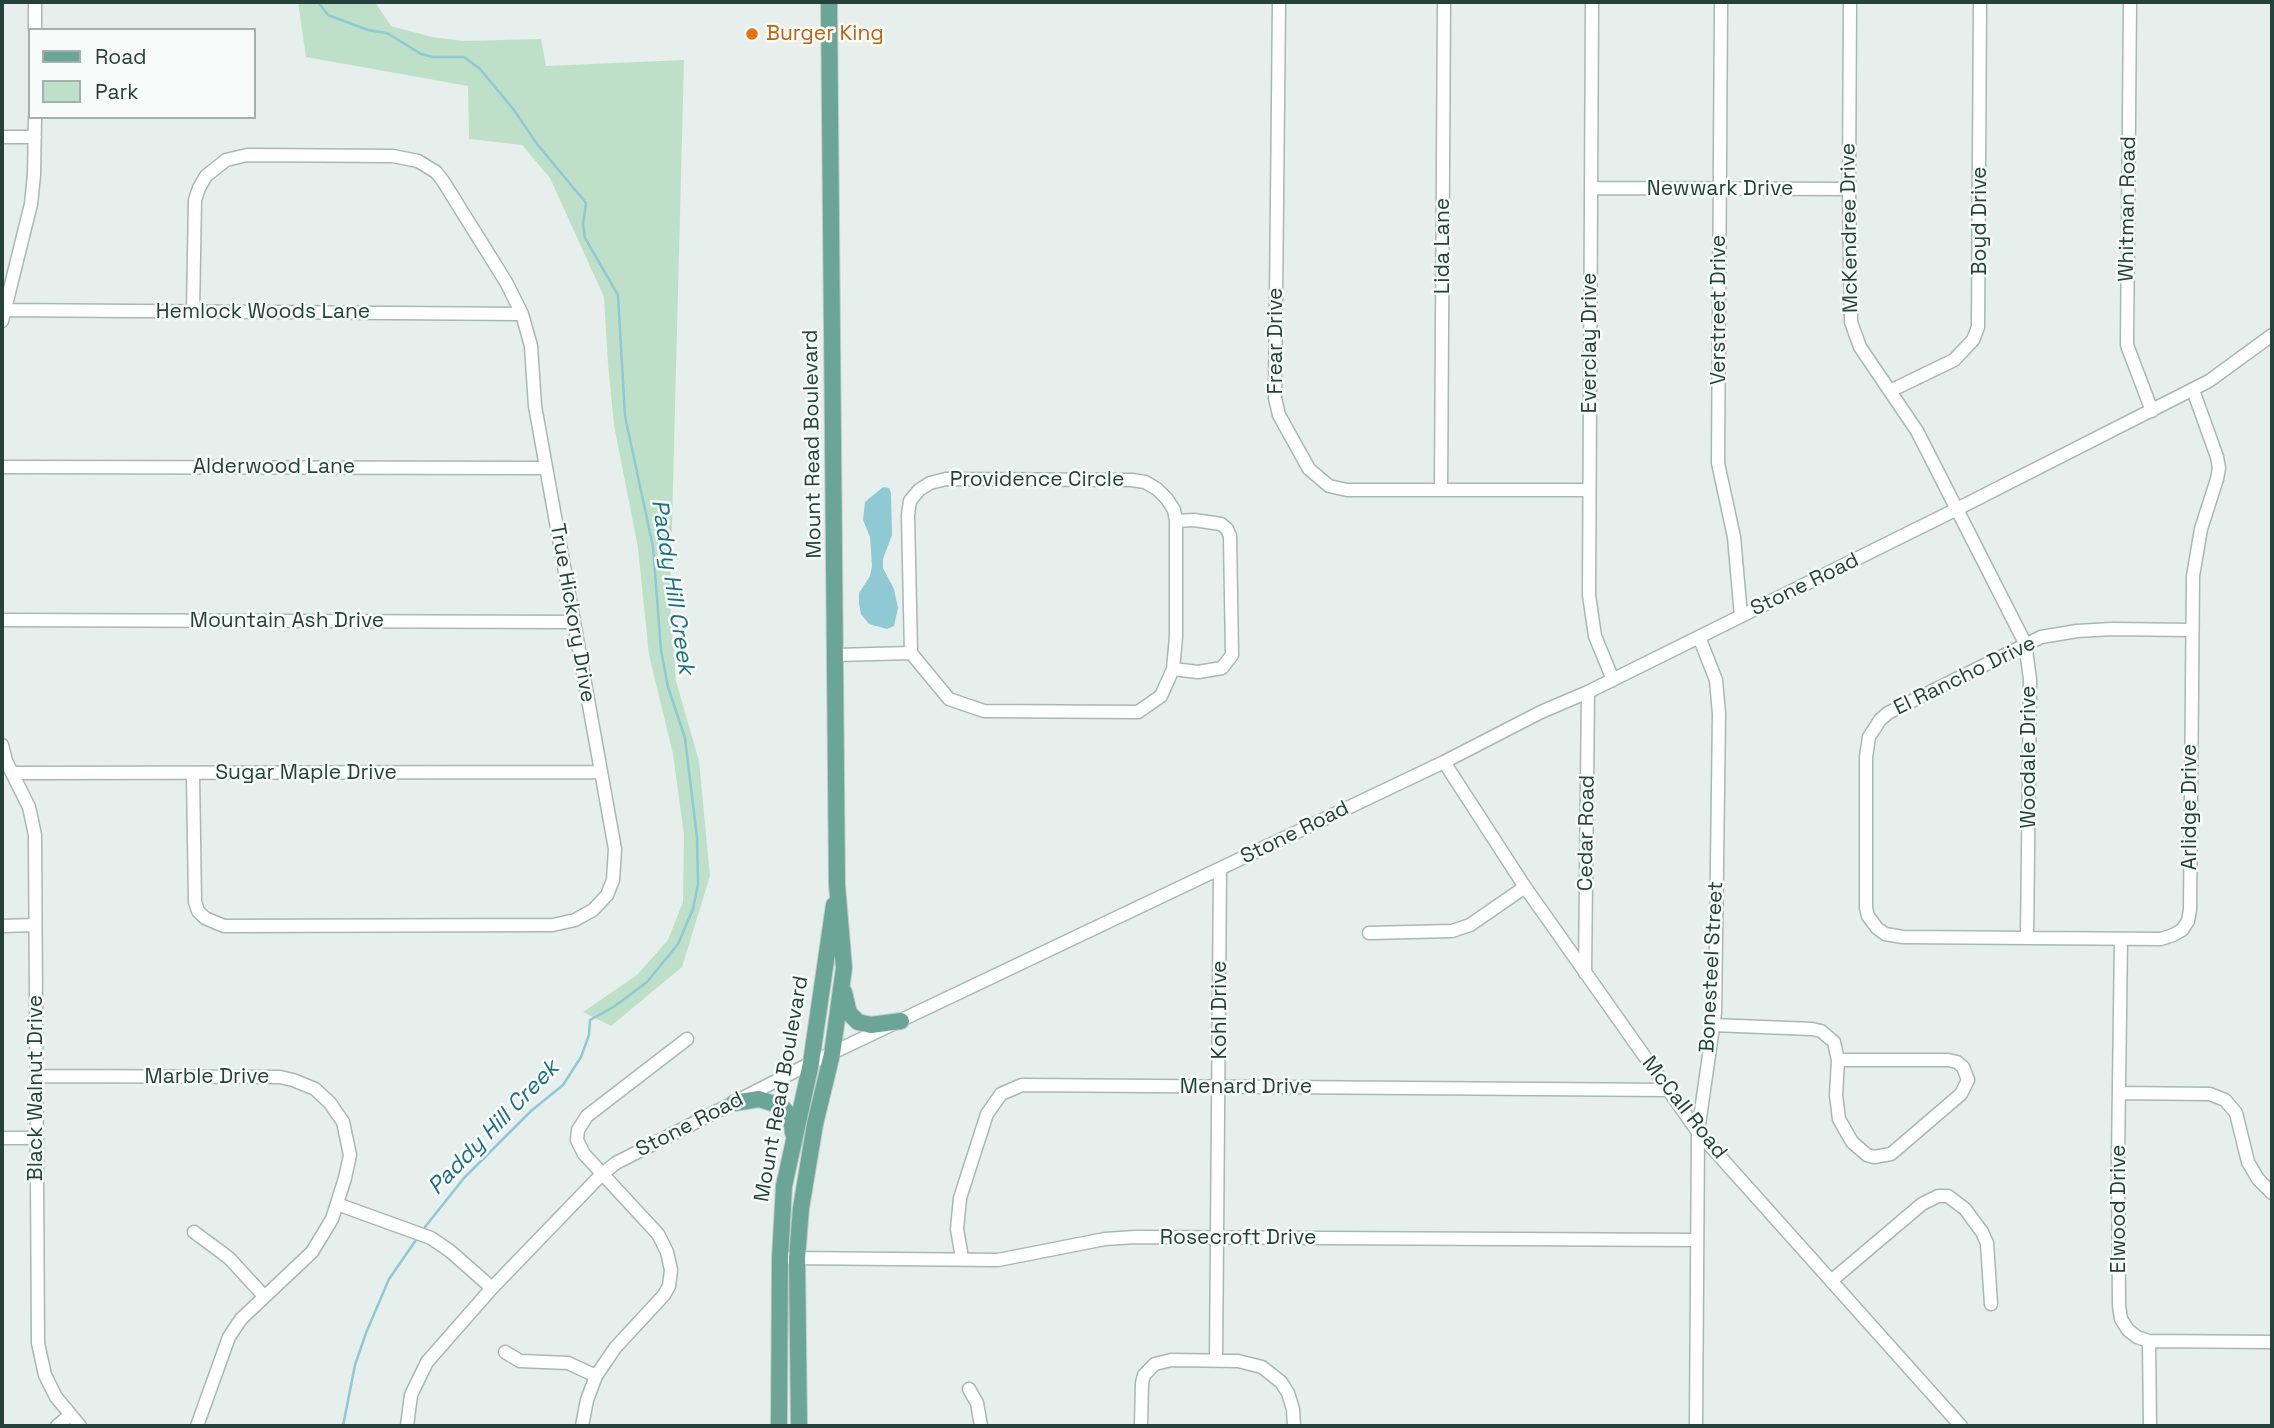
<!DOCTYPE html>
<html>
<head>
<meta charset="utf-8">
<style>
	body { margin:0 }
	#map { position:relative; width:2274px; height:1428px; overflow:hidden; background:#e6efeb; font-family:"Space Grotesk",sans-serif }
	canvas { display:block }
	.frame { position:absolute; inset:0; border:4px solid #24423a; pointer-events:none }
	.legend { position:absolute; left:28px; top:28px; width:228px; height:91px; box-sizing:border-box; background:#f7fbf9; border:2px solid #a3b1ad; margin:0; padding:9px 12px; list-style:none; font-size:21px; color:#24423a }
	.legend li { display:flex; align-items:center; gap:14px; height:35px }
	.legend b { width:35px; border:2px solid #a3b1ad }
</style>
</head>
<body>
<div id="map">
<canvas width="2274" height="1428"></canvas>
<div class="frame"></div>
<ul class="legend">
<li><b style="height:9px;background:#6aa596"></b>Road</li>
<li><b style="height:19px;background:#bfe0c8"></b>Park</li>
</ul>
</div>
<script>
const c = document.querySelector('canvas').getContext('2d');
c.lineJoin = 'round';
function fill(path, color) {
  c.fillStyle = color;
  c.fill(path, 'evenodd');
}
function shape(rows) {
  const path = new Path2D();
  for (const r of rows) {
    path.moveTo(r[0], r[1]);
    for (let i = 2; i < r.length; i += 2) path.lineTo(r[i], r[i + 1]);
  }
  return path;
}
function strokePath(path, color, width, dash) {
  c.strokeStyle = color;
  c.lineWidth = width;
  c.lineCap = dash ? 'butt' : 'round';
  c.setLineDash(dash || []);
  c.stroke(path);
}
function write(font, color, halo, rows, align = 'center') {
  c.font = font + ' "Space Grotesk",sans-serif';
  c.lineWidth = 5;
  c.setLineDash([]);
  c.textBaseline = 'middle';
  c.strokeStyle = halo;
  c.fillStyle = color;
  for (const [text, x, y, turn = 0] of rows) {
    c.save();
    c.translate(x, y);
    c.rotate((+turn || 0) * Math.PI / 180);
    c.textAlign = isNaN(turn) ? turn : align;
    if (halo) c.strokeText(text, 0, 0);
    c.fillText(text, 0, 0);
    c.restore();
  }
}
fill(shape([
	[298,2,375,2,391,26,432,37,463,41,541,39,546,66,684,60,670,601,676,681,699,761,710,876,682,967,611,1026,583,1012,637,975,668,940,683,902,684,835,673,754,649,655,638,548,614,425,608,364,604,297,550,178,522,145,469,139,468,86,306,57]
]), '#bfe0c8');
fill(shape([
	[883,487,889,488,891,493,892,535,883,559,883,568,894,589,898,608,894,626,887,629,869,624,861,614,859,604,859,593,870,576,872,566,870,537,863,520,865,502]
]), '#8ec9d4');
strokePath(shape([
	[318,2,328,15,368,30,387,33,421,54,433,57,464,57,480,69,514,110,537,144,586,203,583,224,585,238,618,295,625,416,653,547,661,650,668,687,685,738,697,838,698,884,693,909,678,944,647,982,615,1006,590,1020,589,1035,581,1057,563,1085,531,1111,464,1178,425,1227],
	[343,1426,355,1365,366,1333,389,1279,416,1240]
]), '#8ec9d4', 2.5);
const minor = shape([
	[1279,2,1275,398,1279,415,1309,469,1329,486,1347,490,1589,490],
	[1592,2,1589,595,1595,636,1613,680],
	[1721,2,1718,463,1734,537,1741,616],
	[1850,2,1849,189,1851,322,1860,347,1917,431,2025,643,2030,679,2027,938],
	[2130,2,2127,345,2152,411],
	[35,30,35,2],
	[2,137,35,137],
	[1591,188,1849,189],
	[4,310,522,314],
	[2,321,31,204,34,175,35,117],
	[1890,391,1954,360,1973,340,1978,327,1980,2],
	[2,467,546,468],
	[946,479,1132,480,1145,482,1157,489,1167,499,1174,510,1176,521,1176,637,1173,669,1161,696,1138,712,984,711,949,699,911,653,908,515,910,501,919,490,930,483,946,479],
	[1441,490,1444,2],
	[2,620,572,622],
	[2191,630,2112,629,2077,631,2041,637,1888,713,1880,720,1869,737,1866,757,1866,908,1868,916,1877,928,1885,934,1903,937,2161,939,2173,935,2182,930,2188,921,2190,910,2193,576,2201,529,2217,479,2219,468,2217,457,2193,390],
	[836,655,911,653],
	[1173,669,1198,672,1222,668,1232,655,1230,536,1227,529,1221,524,1194,520,1176,521],
	[2,745,6,761,29,807,35,835,38,1343,45,1375,56,1397,80,1426],
	[1444,762,1525,887,1698,1132,1961,1426],
	[12,773,600,772],
	[193,774,195,902,198,911,205,918,224,926,553,925,575,920,593,910,607,895,613,880,615,849,535,406,531,346,522,314,506,282,443,181,436,172,418,161,393,156,247,155,226,160,206,176,199,188,195,200,193,311],
	[2,926,35,925],
	[1369,933,1452,931,1470,925,1525,887],
	[2121,939,2118,1158,2119,1306,2121,1319,2128,1330,2137,1337,2149,1341,2272,1342],
	[1585,973,1588,692],
	[1713,1025,1812,1029,1821,1031,1834,1042,1838,1060],
	[1838,1060,1948,1060,1957,1062,1963,1067,1968,1080,1961,1094,1891,1154,1874,1157,1867,1155,1852,1142,1839,1119,1836,1095,1838,1060],
	[36,1076,280,1077,293,1080,315,1089,330,1103,343,1122,350,1155,345,1178,332,1219,312,1252,241,1319,229,1337,197,1426],
	[2119,1093,2210,1094,2225,1100,2236,1113,2248,1162,2258,1179,2272,1193],
	[2,1138,36,1138],
	[337,1204,431,1238,450,1251,492,1288],
	[194,1232,229,1258,264,1296],
	[790,1258,998,1260,1105,1239,1135,1237,1697,1240],
	[962,1258,957,1229,960,1198,987,1114,1001,1094,1022,1085,1667,1090],
	[1831,1281,1922,1204,1938,1196,1948,1196,1965,1209,1982,1232,1987,1243,1991,1304],
	[2149,1341,2150,1426],
	[505,1352,520,1361,568,1363,596,1376],
	[1216,1360,1220,870],
	[969,1389,977,1403,981,1426],
	[57,1426,70,1415],
	[407,1426,411,1395,427,1362,492,1288,601,1175,616,1163,811,1063,1444,762,1541,712,1588,692,1957,509,2209,381,2272,335],
	[582,1426,587,1400,596,1376,615,1348,664,1295,669,1286,671,1270,667,1252,658,1234,584,1154,577,1140,578,1130,587,1116,687,1039],
	[1141,1426,1142,1383,1144,1375,1155,1364,1171,1360,1238,1361,1262,1367,1281,1382,1288,1393,1293,1409,1294,1426],
	[1696,1426,1698,1132,1715,1013,1719,714,1716,680,1699,637]
]);
const major = shape([
	[844,992,849,1013,858,1022,871,1025,901,1021],
	[734,1103,759,1099,781,1106,791,1117,793,1133],
	[779,1426,780,1258,784,1186,811,1063,834,905],
	[799,1426,797,1258,801,1208,815,1124,832,1054,844,968,837,885,829,2]
]);
strokePath(minor, '#a8b8b2', 15);
strokePath(major, '#c2cac8', 18);
strokePath(minor, '#fff', 12);
strokePath(major, '#6aa596', 16);
for (const [x, y, r, color] of [
	[752,34,7,"#e8710a"]
]) {
  const dot = new Path2D();
  dot.arc(x, y, r, 0, 2 * Math.PI);
  c.fillStyle = color;
  c.fill(dot);
  strokePath(dot, '#f7fbf9', 2.5);
}
write('21px', '#c56008', '#f7fbf9', [
	["Burger King",766,34]
], 'left');
write('21px', '#24423a', '#f7fbf9', [
	["Newwark Drive",1720,189],
	["Whitman Road",2128,209,-89],
	["Boyd Drive",1980,221,-90],
	["McKendree Drive",1850,228,-91],
	["Lida Lane",1443,246,-90],
	["Verstreet Drive",1719,310,-90],
	["Hemlock Woods Lane",263,312],
	["Frear Drive",1276,341,-90],
	["Everclay Drive",1590,343,-90],
	["Mount Read Boulevard",813,444,-91],
	["Alderwood Lane",274,467],
	["Providence Circle",1037,480],
	["Stone Road",1805,585,-26],
	["True Hickory Drive",572,613,80],
	["Mountain Ash Drive",287,621],
	["El Rancho Drive",1965,676,-26],
	["Woodale Drive",2029,757,-90],
	["Sugar Maple Drive",306,773],
	["Arlidge Drive",2190,807,-90],
	["Stone Road",1295,833,-26],
	["Cedar Road",1587,833,-89],
	["Bonesteel Street",1712,967,-87],
	["Kohl Drive",1220,1010,-90],
	["Marble Drive",207,1077],
	["Menard Drive",1246,1087],
	["Black Walnut Drive",36,1088,-90],
	["Mount Read Boulevard",782,1089,-80],
	["McCall Road",1684,1108,52],
	["Stone Road",690,1125,-27],
	["Elwood Drive",2119,1209,-90],
	["Rosecroft Drive",1238,1238]
]);
write('italic 23px', '#1c6f80', '#f7fbf9', [
	["Paddy Hill Creek",672,587,81],
	["Paddy Hill Creek",494,1128,-46]
]);
</script>
</body>
</html>
